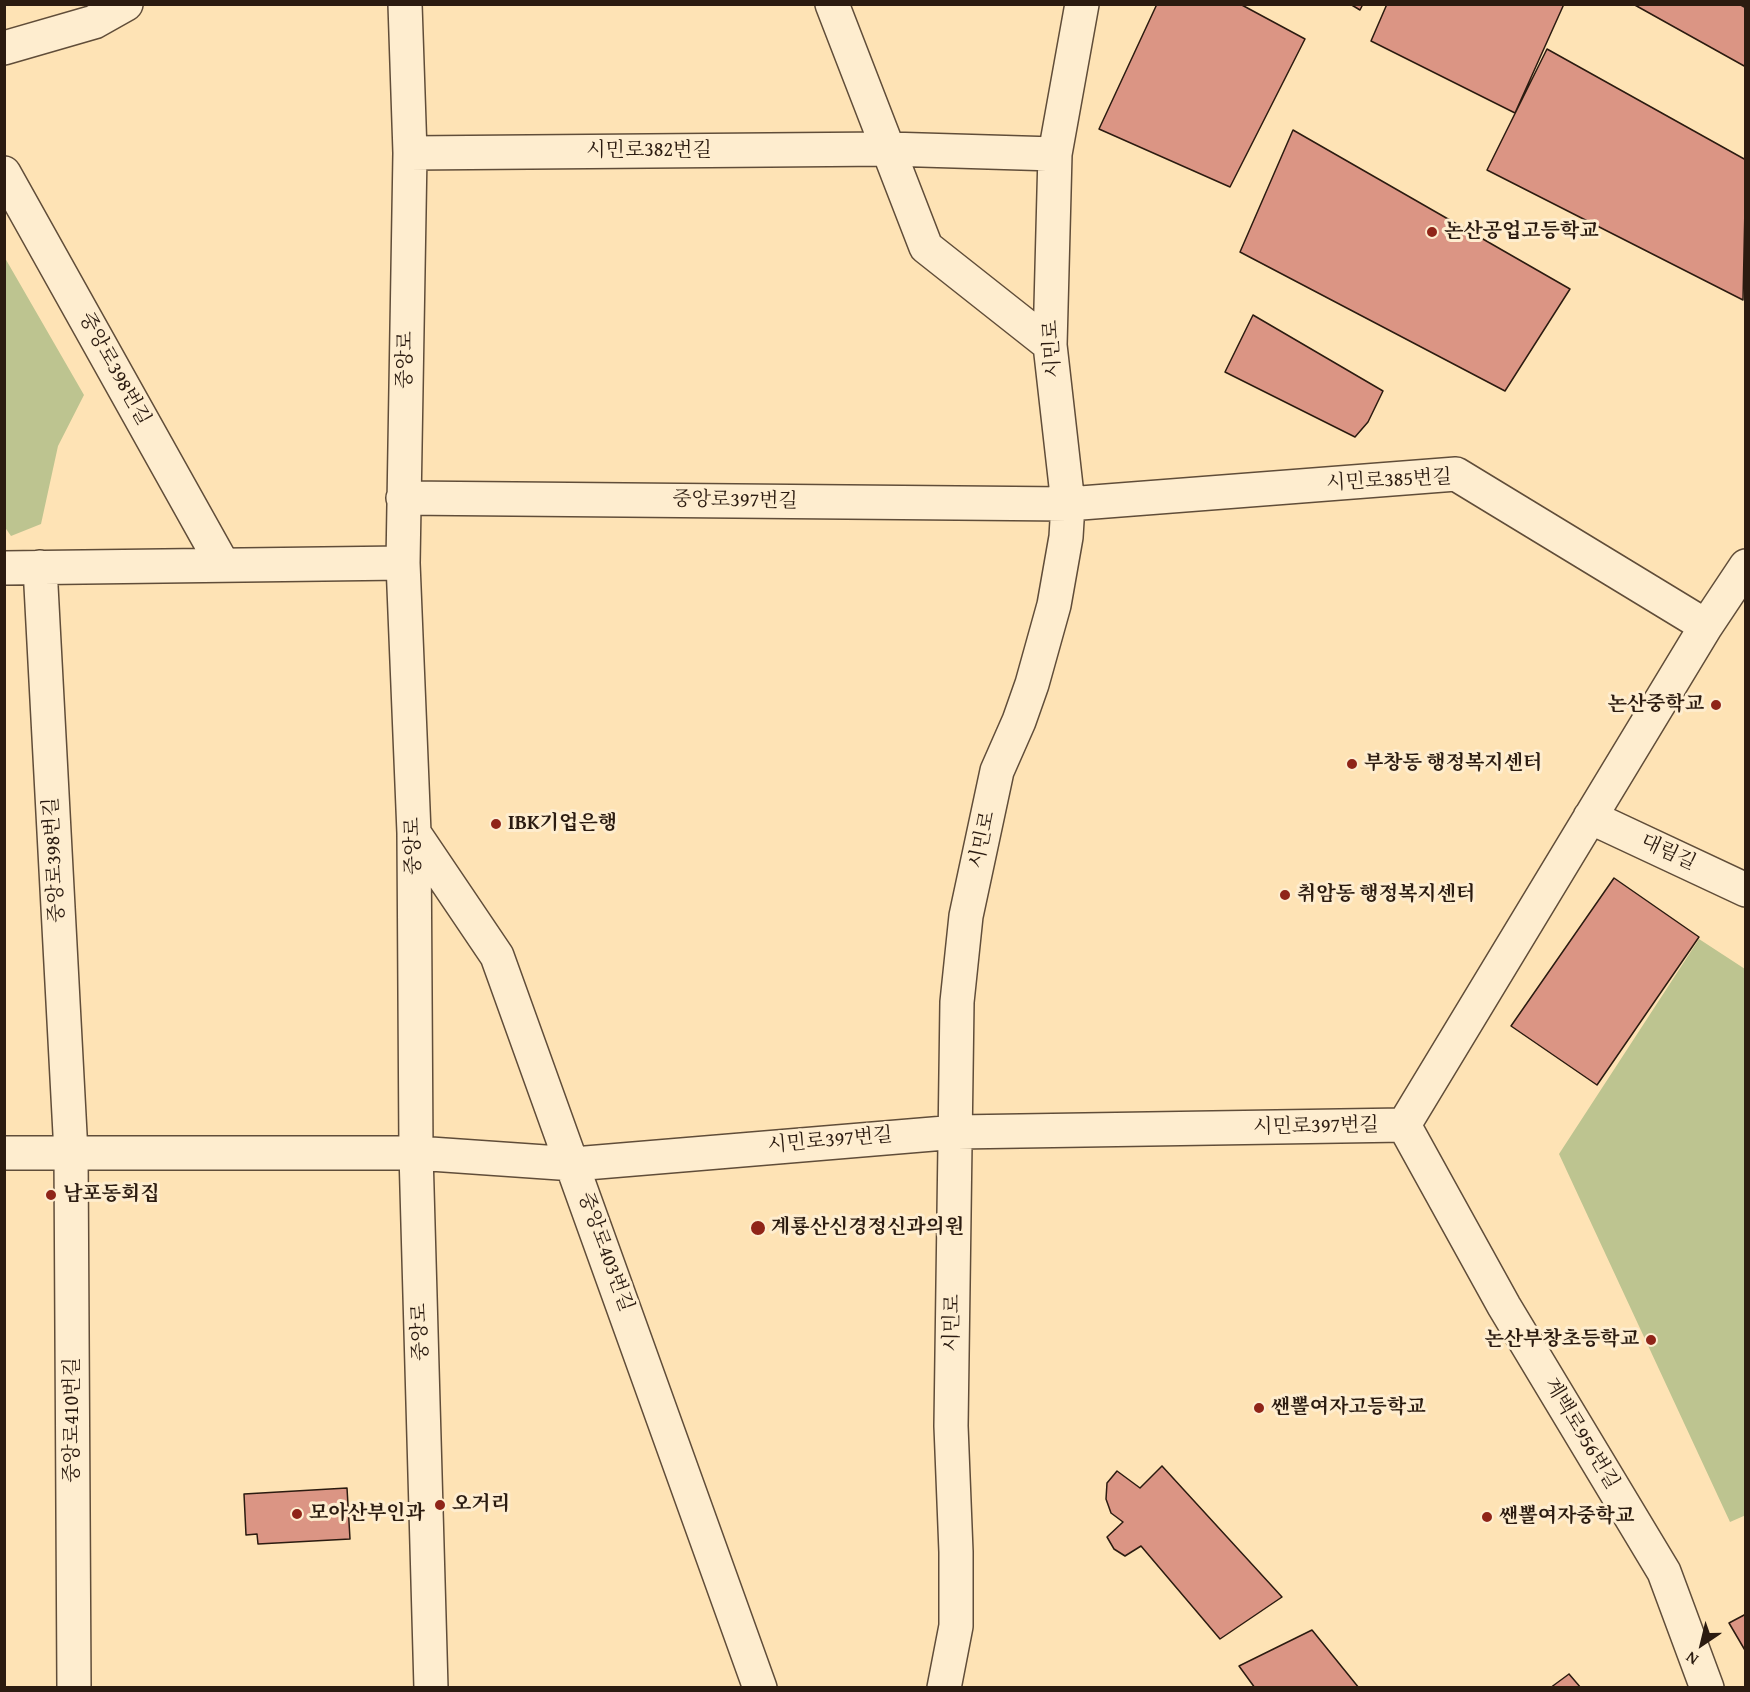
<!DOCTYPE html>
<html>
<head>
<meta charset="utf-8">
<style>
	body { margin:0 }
	#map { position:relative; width:1750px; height:1692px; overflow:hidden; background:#fee3b5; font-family:"Gentium Book Plus",serif }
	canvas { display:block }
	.frame { position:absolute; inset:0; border:6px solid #2b1b10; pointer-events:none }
	.north { position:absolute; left:1672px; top:1614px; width:60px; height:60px; -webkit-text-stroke:4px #feedcf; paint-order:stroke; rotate:215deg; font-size:16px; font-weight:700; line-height:24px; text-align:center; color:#2b1b10 }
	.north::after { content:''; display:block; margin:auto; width:21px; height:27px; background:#2b1b10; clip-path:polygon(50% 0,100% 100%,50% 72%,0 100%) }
</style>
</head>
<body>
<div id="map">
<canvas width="1750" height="1692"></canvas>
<div class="frame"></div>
<div class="north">N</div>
</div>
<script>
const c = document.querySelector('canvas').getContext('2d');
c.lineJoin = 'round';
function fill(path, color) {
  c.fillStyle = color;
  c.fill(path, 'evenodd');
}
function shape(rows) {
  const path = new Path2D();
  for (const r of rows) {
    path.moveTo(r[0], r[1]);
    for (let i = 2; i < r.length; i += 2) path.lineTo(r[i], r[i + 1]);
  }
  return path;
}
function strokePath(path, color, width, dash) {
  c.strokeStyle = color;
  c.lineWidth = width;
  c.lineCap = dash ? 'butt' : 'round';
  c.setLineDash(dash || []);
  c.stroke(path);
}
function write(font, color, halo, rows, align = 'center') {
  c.font = font + ' "Gentium Book Plus","Noto Serif KR",serif';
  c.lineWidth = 6;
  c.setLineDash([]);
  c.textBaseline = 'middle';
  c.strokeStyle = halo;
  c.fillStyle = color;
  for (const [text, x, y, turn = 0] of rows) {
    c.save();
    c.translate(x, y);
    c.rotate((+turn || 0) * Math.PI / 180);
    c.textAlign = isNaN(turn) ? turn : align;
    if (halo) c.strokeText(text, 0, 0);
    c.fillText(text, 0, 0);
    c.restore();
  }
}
fill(shape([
	[5,258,84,395,58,446,41,524,11,536,4,526],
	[1699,939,1745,969,1746,1515,1730,1522,1559,1154]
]), '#bdc490');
const building = shape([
	[1157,4,1240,4,1305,39,1230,187,1099,129,1157,4],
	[1350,4,1363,4,1360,10,1350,4],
	[1387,4,1564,4,1515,113,1371,41,1387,4],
	[1633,4,1739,4,1746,8,1746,67,1633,4],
	[1547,49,1746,160,1743,300,1487,170,1547,49],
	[1293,130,1570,289,1505,391,1240,252,1293,130],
	[1253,315,1383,391,1368,422,1355,437,1225,372,1253,315],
	[1614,878,1699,937,1597,1085,1511,1026,1614,878],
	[1162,1466,1282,1597,1220,1639,1141,1546,1125,1556,1114,1549,1107,1537,1123,1522,1111,1513,1106,1499,1107,1483,1117,1471,1140,1488,1162,1466],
	[347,1488,350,1539,258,1544,257,1534,246,1535,244,1494,347,1488],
	[1746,1614,1746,1652,1729,1623,1746,1614],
	[1312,1630,1359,1688,1255,1688,1239,1666,1312,1630],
	[1569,1674,1581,1688,1550,1688,1569,1674]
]);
fill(building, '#db9584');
strokePath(building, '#2b1b10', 1.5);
const minor = shape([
	[405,4,410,153,403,563,414,833,416,1153,431,1688],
	[832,4,926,247,1050,345],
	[4,48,94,22,126,4],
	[410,153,888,149,1055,154],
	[4,173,223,565],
	[403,498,1068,504,1456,474,1706,626],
	[40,567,71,1153,74,1688],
	[4,568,403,563],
	[1590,817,1746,890],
	[414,833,497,956,760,1688],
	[1404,1125,1706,626,1746,566],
	[1404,1125,1504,1306,1664,1572,1707,1688],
	[4,1153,416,1153,574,1164,957,1132,1404,1125],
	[944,1688,956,1626,956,1552,951,1426,957,1002,966,916,997,771,1019,721,1032,684,1054,605,1066,537,1068,504,1050,345,1055,154,1082,4]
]);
strokePath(minor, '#604d39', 36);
strokePath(minor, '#feedcf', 33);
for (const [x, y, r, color] of [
	[1432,232,6,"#8f2418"],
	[1716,705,6,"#8f2418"],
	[1352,764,6,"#8f2418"],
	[496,824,6,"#8f2418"],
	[1285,895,6,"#8f2418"],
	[51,1195,6,"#8f2418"],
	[758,1228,8,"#8f2418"],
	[1651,1340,6,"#8f2418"],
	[1259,1408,6,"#8f2418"],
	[440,1505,6,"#8f2418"],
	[297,1514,6,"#8f2418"],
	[1487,1517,6,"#8f2418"]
]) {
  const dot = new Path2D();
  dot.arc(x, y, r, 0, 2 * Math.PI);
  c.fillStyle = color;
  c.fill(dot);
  strokePath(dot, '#feedcf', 2);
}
write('20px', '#2b1b10', '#feedcf', [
	["시민로382번길",649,151],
	["시민로",1053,349,-93],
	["중앙로",406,360,-89],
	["중앙로398번길",114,369,61],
	["시민로385번길",1389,481,-3],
	["중앙로397번길",735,501,1],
	["시민로",983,840,-78],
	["중앙로",414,846,-91],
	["대림길",1668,853,25],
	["중앙로398번길",55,860,-93],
	["시민로397번길",1316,1127,-1],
	["시민로397번길",830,1141,-5],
	["중앙로403번길",605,1252,70],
	["시민로",953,1323,-89],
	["중앙로",421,1332,-92],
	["중앙로410번길",73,1420,-90],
	["계백로956번길",1581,1434,59]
]);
write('bold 20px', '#2b1b10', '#feedcf', [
	["논산공업고등학교",1444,232],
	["논산중학교",1704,705,"right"],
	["부창동 행정복지센터",1364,764],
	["IBK기업은행",508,824],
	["취암동 행정복지센터",1297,895],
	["남포동회집",63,1195],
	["계룡산신경정신과의원",771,1228],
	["논산부창초등학교",1639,1340,"right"],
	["쌘뽈여자고등학교",1271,1408],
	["오거리",452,1505],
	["모아산부인과",309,1514],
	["쌘뽈여자중학교",1499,1517]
], 'left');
</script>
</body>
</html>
